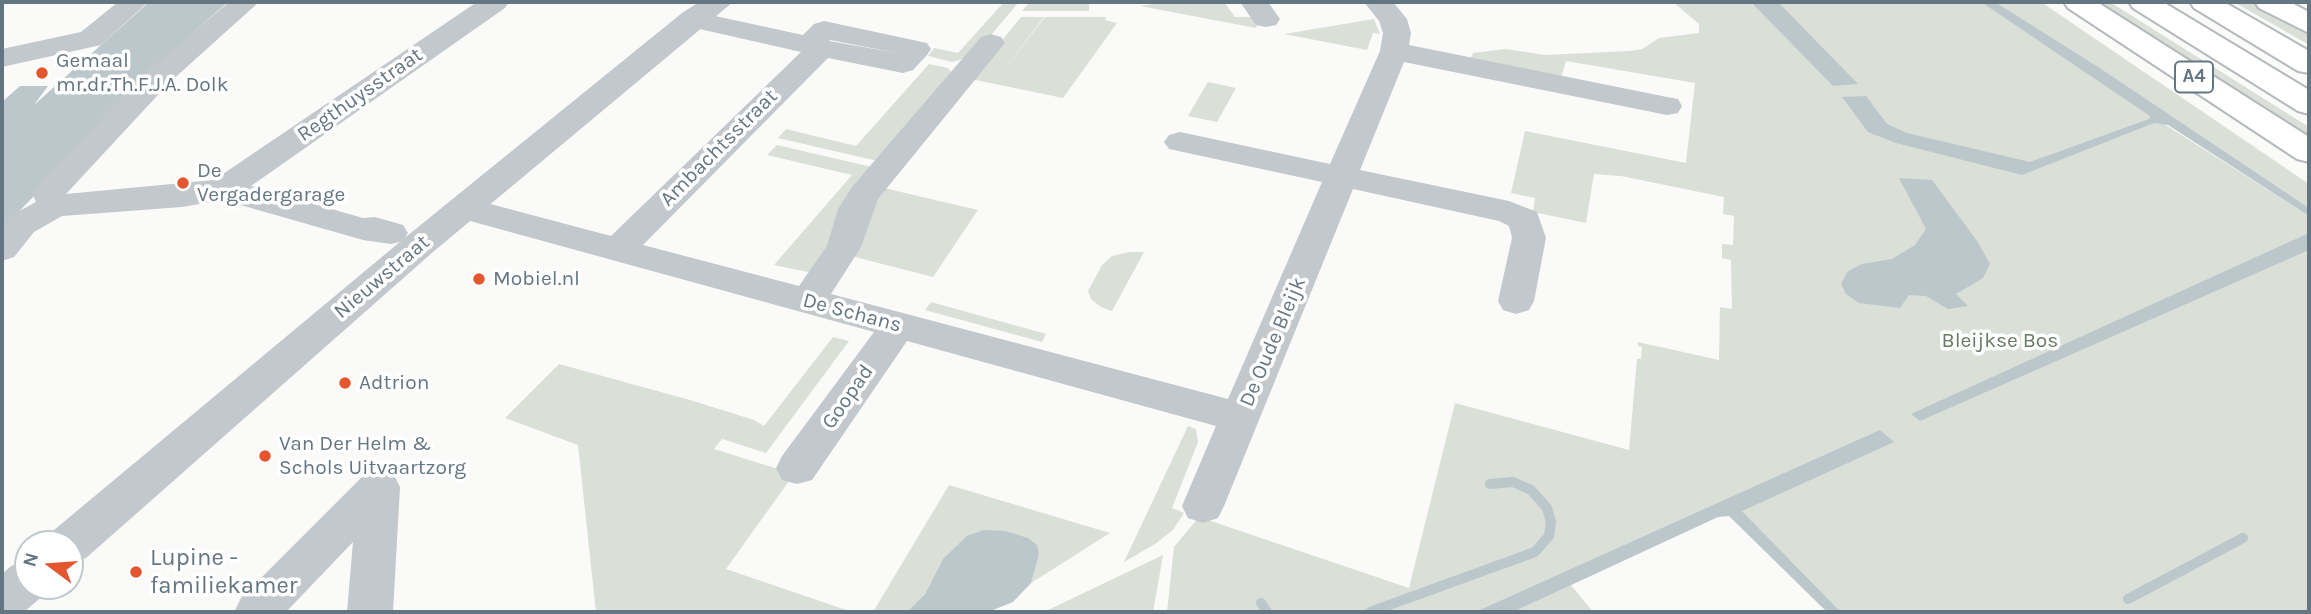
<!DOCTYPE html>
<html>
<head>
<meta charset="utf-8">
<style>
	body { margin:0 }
	#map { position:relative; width:2311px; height:614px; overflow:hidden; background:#fafaf8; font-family:Karla,sans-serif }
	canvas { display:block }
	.frame { position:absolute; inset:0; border:4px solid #657683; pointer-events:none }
	.north { position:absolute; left:14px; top:530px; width:70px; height:70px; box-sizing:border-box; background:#fff; border:2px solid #c1c8cd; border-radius:50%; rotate:286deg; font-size:19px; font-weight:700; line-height:28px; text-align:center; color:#657683 }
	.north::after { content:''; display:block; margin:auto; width:24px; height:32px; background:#e4572e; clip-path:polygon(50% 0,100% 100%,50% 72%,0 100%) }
</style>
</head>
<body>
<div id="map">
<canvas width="2311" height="614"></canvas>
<div class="frame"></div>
<div class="north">N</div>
</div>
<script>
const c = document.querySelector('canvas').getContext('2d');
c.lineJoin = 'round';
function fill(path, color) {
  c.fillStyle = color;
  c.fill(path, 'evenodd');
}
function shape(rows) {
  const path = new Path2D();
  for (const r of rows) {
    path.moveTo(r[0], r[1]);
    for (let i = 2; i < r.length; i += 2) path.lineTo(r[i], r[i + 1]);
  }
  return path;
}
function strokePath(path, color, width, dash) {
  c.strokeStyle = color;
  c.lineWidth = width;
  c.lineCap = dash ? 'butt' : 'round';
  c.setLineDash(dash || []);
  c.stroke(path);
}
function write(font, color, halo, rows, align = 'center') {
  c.font = font + ' Karla,sans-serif';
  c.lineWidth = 7;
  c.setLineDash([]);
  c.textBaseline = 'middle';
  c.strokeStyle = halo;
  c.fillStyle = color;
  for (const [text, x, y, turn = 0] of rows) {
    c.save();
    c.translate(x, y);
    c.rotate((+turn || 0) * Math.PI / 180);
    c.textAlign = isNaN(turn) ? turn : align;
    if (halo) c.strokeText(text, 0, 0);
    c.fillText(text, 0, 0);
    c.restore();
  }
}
fill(shape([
	[1004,2,1019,2,973,56,952,62,928,56,934,48,958,53],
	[1030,2,1089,2,1089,11,1022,11],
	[1168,2,1224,2,1235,17,1261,17,1256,28,1140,6],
	[1673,2,1981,2,2164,124,2309,216,2309,612,1841,612,1742,511,1723,501,1475,612,1167,612,1174,547,1199,517,1409,588,1455,403,1629,450,1637,359,1641,359,1642,347,1638,346,1638,342,1719,360,1720,307,1732,309,1731,260,1722,258,1722,244,1733,245,1734,216,1723,214,1724,197,1621,176,1594,174,1586,223,1533,212,1535,198,1511,193,1525,131,1686,163,1695,83,1566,61,1561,78,1470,61,1473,53,1506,49,1545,55,1630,51,1642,49,1659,38,1699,33,1699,24],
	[1995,2,2041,2,2309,184,2309,208],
	[2090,2,2110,2,2309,127,2309,142],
	[2234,2,2256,2,2309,32,2309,45],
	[1021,17,1044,17,1000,75,1045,17,1106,17,1105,20,1117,23,1063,98,971,79],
	[1374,19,1380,34,1373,33,1367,50,1284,34],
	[929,64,948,68,952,73,882,162,778,138,786,129,856,146],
	[1208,82,1236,88,1217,122,1188,116],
	[777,145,876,168,818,274,774,265,852,175,767,155],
	[884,188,978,210,933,277,855,257,867,214],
	[1129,252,1144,252,1112,311,1101,307,1091,299,1088,291,1102,265,1112,256],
	[931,302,1046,334,1042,342,925,310],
	[833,337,849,341,766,453,722,439,714,449,794,474,726,569,852,612,596,612,578,445,505,418,559,364,690,400,754,420,764,426],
	[1188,426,1196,429,1198,442,1172,508,1184,513,1173,530,1155,544,1124,562],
	[949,485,1110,533,1031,583,1039,555,943,559,925,594,907,612,873,612],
	[1163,555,1153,612,1044,612],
	[1571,585,1593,612,1513,612]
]), '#dadfd7');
fill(shape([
	[149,2,228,2,189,36,2,229,2,102,20,86,48,86,34,105],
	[1751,2,1778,2,1858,84,1833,86],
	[1981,2,1995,2,2098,67,2309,208,2309,216,2168,125,2154,123,2022,175,1896,143,1868,132,1842,97,1866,96,1887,124,1907,133,2030,162,2149,119,2150,116],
	[1899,178,1932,180,1977,241,1990,264,1983,278,1956,294,1968,306,1948,309,1926,296,1909,295,1900,308,1859,303,1846,294,1841,284,1847,272,1862,264,1892,259,1915,245,1926,229],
	[2309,233,2309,250,1920,421,1911,414],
	[1880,430,1894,442,1742,511,1841,612,1827,612,1729,516,1718,517,1513,612,1475,612],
	[984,530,1005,531,1028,538,1037,545,1039,555,1031,583,1013,602,988,612,907,612,925,594,943,559,967,536]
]), '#bbc7cb');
strokePath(shape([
	[2128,599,2243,538],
	[1261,603,1267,612],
	[1370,612,1535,552,1549,536,1551,522,1547,508,1531,490,1513,482,1490,484]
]), '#bbc7cb', 10);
const motorway = shape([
	[2064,2,2097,2,2309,137,2309,162,2297,159,2068,8,2064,2],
	[2129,2,2163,2,2309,90,2309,114,2298,111,2133,8,2129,2],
	[2190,2,2224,2,2309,51,2309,73,2298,71,2194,8,2190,2],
	[2255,2,2290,2,2309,12,2309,33,2259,8,2255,2]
]);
strokePath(motorway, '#b4b9bd', 4);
fill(shape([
	[118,2,148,2,101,45,2,67,2,49,81,32,118,2],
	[229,2,259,2,169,83,66,194,214,180,477,2,509,2,505,8,251,186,363,218,375,217,403,225,408,233,403,241,391,244,363,240,223,200,182,207,62,216,34,232,14,257,2,261,2,226,10,216,36,202,32,193,37,186,147,71,229,2],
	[1240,2,1268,2,1280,19,1276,25,1266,27,1256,25,1240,2],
	[1364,2,1393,2,1407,19,1411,33,1409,45,1667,97,1678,99,1682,106,1678,113,1667,115,1404,62,1360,170,1509,201,1537,212,1546,238,1534,301,1529,310,1516,314,1503,310,1498,301,1512,238,1509,226,1499,221,1353,189,1224,506,1218,518,1203,523,1188,518,1182,506,1216,426,907,341,812,480,797,484,782,480,776,468,782,456,874,332,452,216,447,208,452,200,464,197,611,236,801,52,682,25,678,19,682,13,692,11,803,35,814,24,824,21,927,43,931,49,927,55,913,70,903,73,828,58,643,245,799,286,827,246,838,209,852,187,981,37,991,34,1001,37,1005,43,878,199,861,247,831,294,1228,399,1322,182,1169,149,1164,142,1169,135,1180,132,1330,164,1380,51,1383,33,1379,21,1364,2],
	[830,40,897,53,829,41,830,40],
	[379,470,394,475,400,487,393,612,347,612,353,542,286,612,234,612,241,598,364,475,379,470]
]), '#c3c8cc');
fill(shape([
	[699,2,733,2,433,252,86,558,70,563,70,544,47,544,54,530,407,236,682,13,699,2],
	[28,560,28,586,49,586,45,594,24,612,2,612,2,574,11,566,28,560]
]), '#c3c8cc');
fill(motorway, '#fff');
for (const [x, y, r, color] of [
	[42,73,7,"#e4572e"],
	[183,183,7,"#e4572e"],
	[479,279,7,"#e4572e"],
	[345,383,7,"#e4572e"],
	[265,456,7,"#e4572e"],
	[136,572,7,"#e4572e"]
]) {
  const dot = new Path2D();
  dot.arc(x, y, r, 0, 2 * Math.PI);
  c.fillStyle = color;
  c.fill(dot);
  strokePath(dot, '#fff', 2.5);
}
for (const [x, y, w] of [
	[2194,77,38]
]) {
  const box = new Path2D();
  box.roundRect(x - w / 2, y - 15.5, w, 31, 5);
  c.fillStyle = '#fff';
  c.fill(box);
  strokePath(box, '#657683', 2);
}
write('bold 19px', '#657683', null, [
	["A4",2194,77]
]);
write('21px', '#657683', '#fff', [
	["Gemaal",56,61],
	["mr.dr.Th.F.J.A. Dolk",56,85],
	["De",197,171],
	["Vergadergarage",197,195],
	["Mobiel.nl",493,279],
	["Adtrion",359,383],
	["Van Der Helm &",279,444],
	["Schols Uitvaartzorg",279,468]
], 'left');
write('21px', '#657683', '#fff', [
	["Regthuysstraat",360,95,-35],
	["Ambachtsstraat",719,148,-45],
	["Nieuwstraat",382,277,-40],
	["De Schans",852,313,15],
	["De Oude Bleijk",1273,342,-67],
	["Goopad",848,397,-55]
]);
write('21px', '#687a64', '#fff', [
	["Bleijkse Bos",2000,341]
]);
write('24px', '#657683', '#fff', [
	["Lupine -",150,558],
	["familiekamer",150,586]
], 'left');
</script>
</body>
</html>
